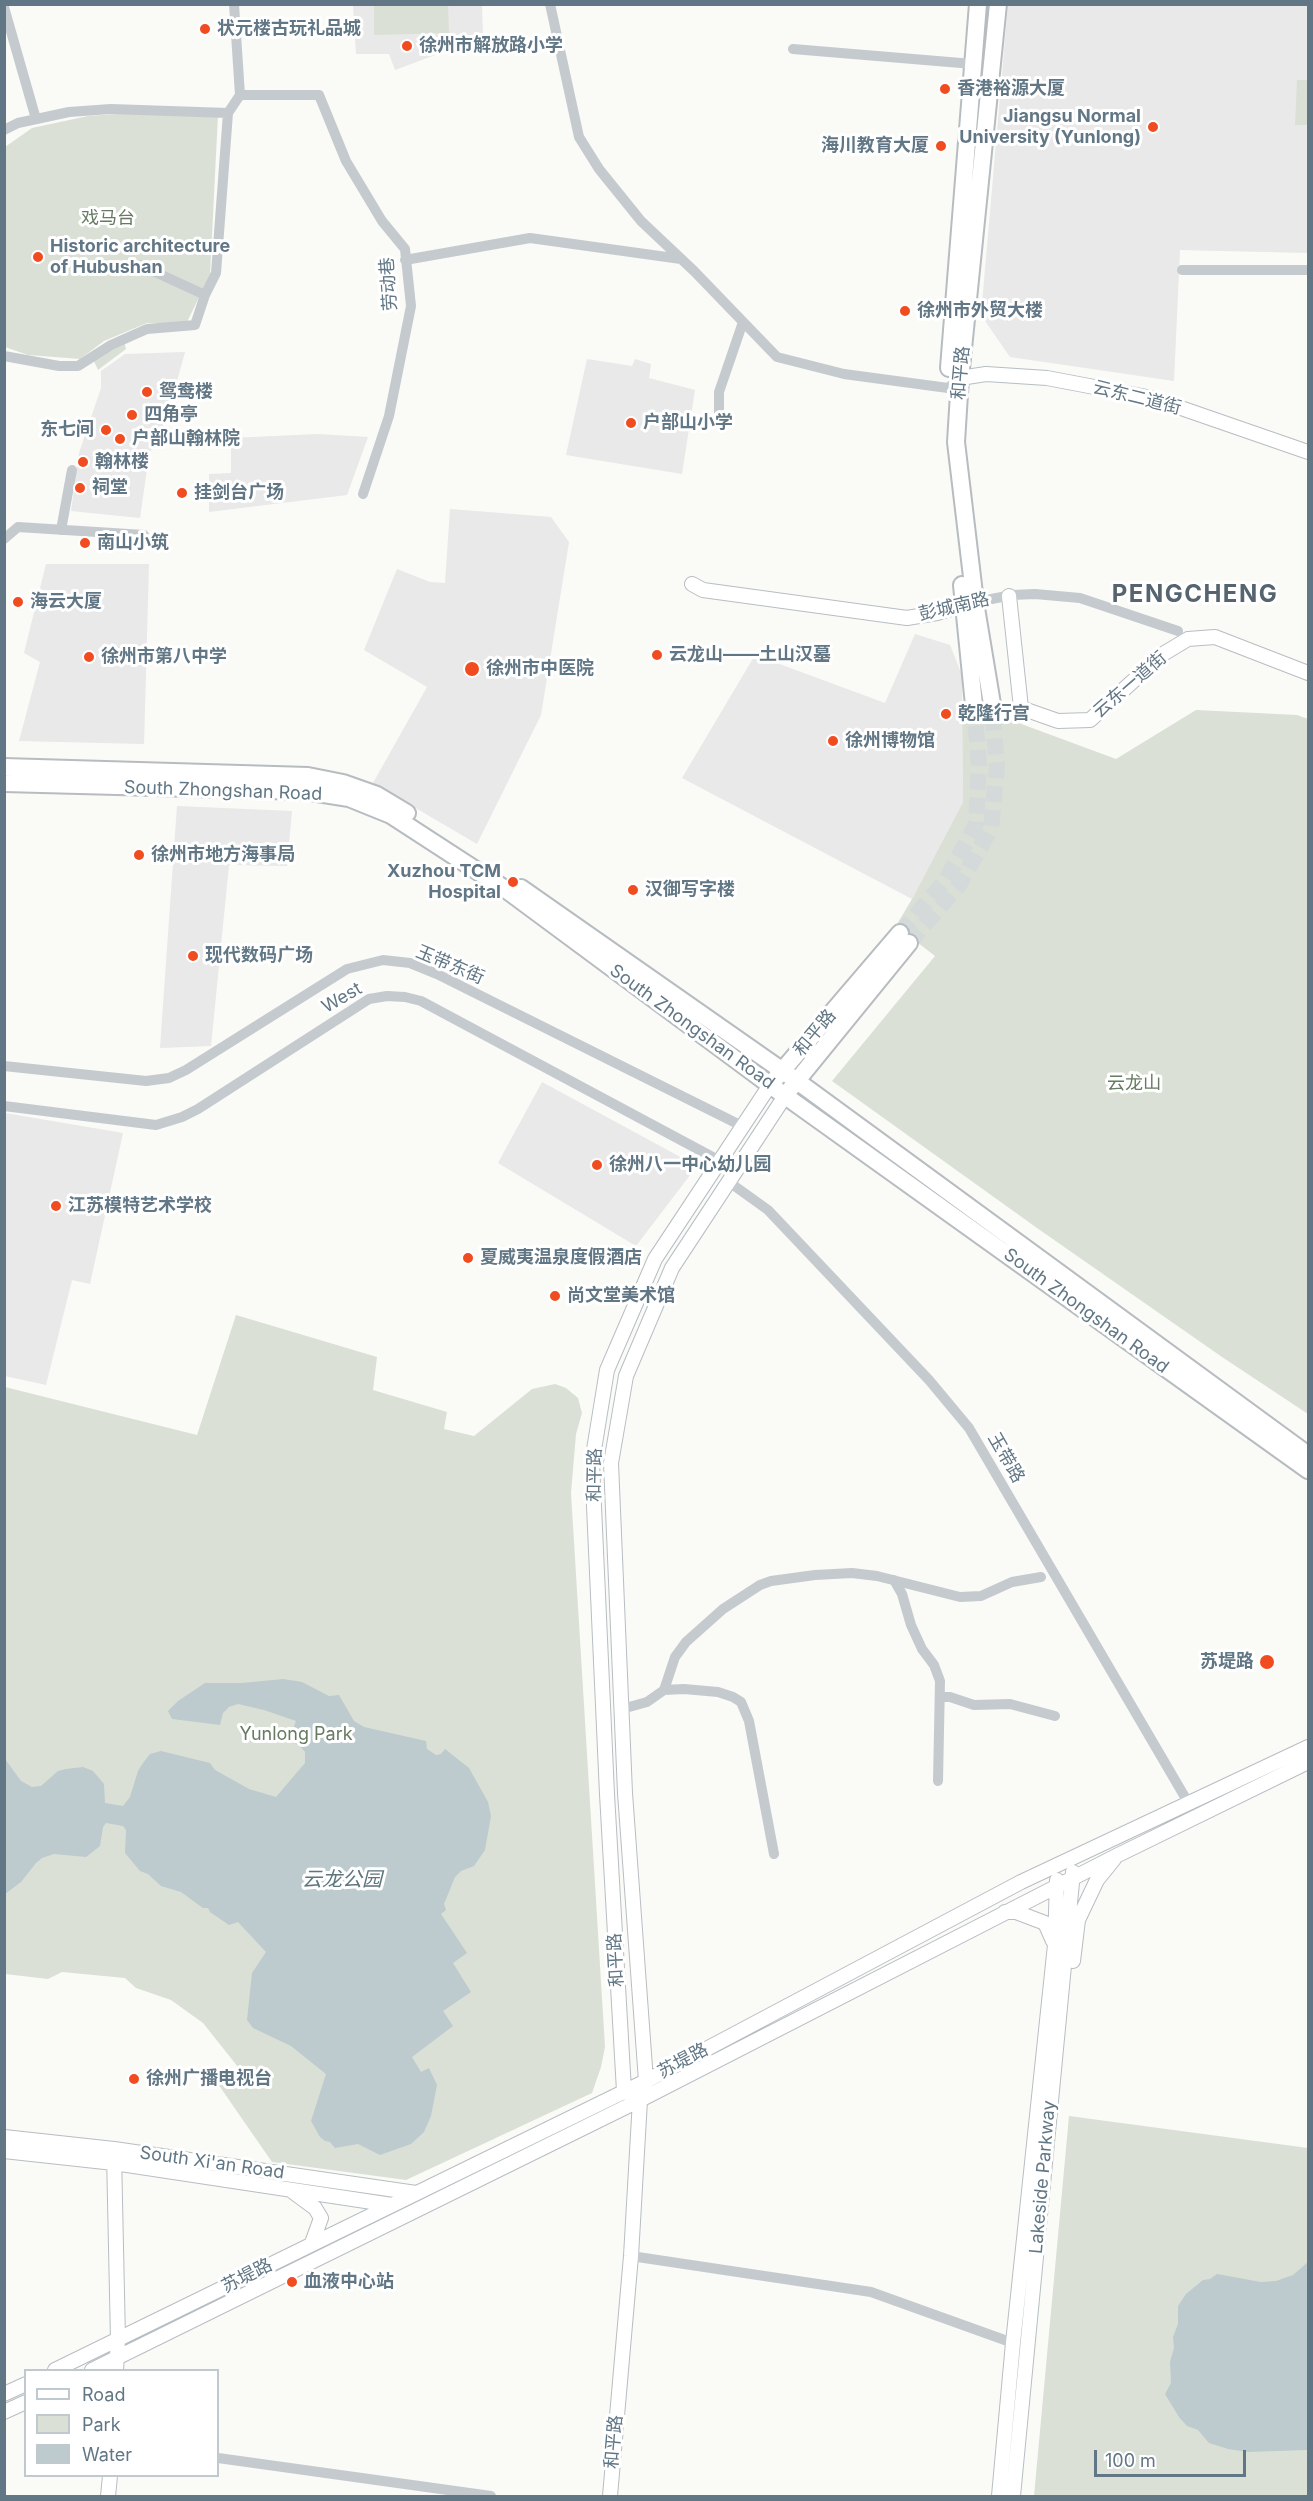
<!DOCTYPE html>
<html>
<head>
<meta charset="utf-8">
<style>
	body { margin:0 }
	#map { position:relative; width:1313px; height:2501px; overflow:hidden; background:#fafaf7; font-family:Inter,sans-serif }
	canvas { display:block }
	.frame { position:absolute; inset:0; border:6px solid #627785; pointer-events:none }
	.legend { position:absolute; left:24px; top:2369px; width:195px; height:108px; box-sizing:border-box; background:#fff; border:2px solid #c0c9ce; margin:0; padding:8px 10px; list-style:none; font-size:18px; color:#627785 }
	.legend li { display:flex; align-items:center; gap:12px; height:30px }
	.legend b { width:30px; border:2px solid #c0c9ce }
	.scale { position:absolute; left:1094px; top:2450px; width:152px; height:27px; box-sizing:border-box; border:3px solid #627785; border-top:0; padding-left:8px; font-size:18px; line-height:21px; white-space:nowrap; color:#627785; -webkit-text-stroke:4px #fff; paint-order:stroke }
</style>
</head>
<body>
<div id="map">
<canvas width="1313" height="2501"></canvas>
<div class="frame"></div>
<ul class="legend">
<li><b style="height:8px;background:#fff"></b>Road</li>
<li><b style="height:16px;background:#dae0d6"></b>Park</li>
<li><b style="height:16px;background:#bdcace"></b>Water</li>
</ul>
<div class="scale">100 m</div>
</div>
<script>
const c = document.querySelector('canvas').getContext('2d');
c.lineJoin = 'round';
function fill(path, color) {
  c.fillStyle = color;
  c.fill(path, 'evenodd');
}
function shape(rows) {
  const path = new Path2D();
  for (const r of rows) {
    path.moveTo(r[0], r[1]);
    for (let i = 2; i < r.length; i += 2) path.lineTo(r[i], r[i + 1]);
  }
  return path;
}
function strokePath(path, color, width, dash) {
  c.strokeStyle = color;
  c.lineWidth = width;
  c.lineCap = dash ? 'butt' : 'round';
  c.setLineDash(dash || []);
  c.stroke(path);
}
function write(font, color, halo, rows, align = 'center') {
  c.font = font + ' Inter,"Noto Sans SC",sans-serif';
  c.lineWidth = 6;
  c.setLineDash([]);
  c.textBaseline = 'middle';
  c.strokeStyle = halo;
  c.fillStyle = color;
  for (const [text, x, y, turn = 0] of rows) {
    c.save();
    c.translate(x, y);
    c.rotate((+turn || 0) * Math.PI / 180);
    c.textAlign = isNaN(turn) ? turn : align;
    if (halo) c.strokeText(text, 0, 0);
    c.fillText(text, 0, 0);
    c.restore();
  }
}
fill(shape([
	[353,5,482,5,483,37,395,70,389,54,356,54],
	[1008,5,1308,5,1308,253,1180,250,1174,381,1010,357,981,315],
	[185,352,167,418,149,455,140,518,71,511,79,453,101,388,101,371,125,354],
	[587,359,632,366,635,359,651,364,649,378,695,390,682,474,566,455],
	[318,434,368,437,347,495,209,512,209,474,231,473,231,438],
	[450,509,551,517,569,542,541,715,477,844,373,783,427,687,364,650,397,569,430,582,445,583],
	[46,564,149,564,144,744,19,741,40,662,24,653],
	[915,634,950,645,962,675,963,802,912,899,682,778,755,655,885,703],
	[177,806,292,811,287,866,229,865,211,1046,160,1048],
	[542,1082,697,1166,636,1246,498,1163],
	[5,1113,123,1133,90,1284,72,1280,46,1385,5,1376]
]), '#e8e9e8');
fill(shape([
	[374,5,448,5,449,33,374,35],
	[1297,80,1308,80,1308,125,1295,125],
	[132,113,218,115,210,275,186,324,147,323,104,341,80,359,28,355,5,347,5,147,32,128,88,116],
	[124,342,126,349,98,370,93,359],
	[962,702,1116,759,1196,710,1297,715,1308,719,1308,1414,1222,1357,1037,1228,832,1081,935,956,896,926,912,899,963,802],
	[236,1315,377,1357,373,1390,447,1412,444,1429,474,1436,532,1389,555,1384,566,1388,578,1398,582,1413,576,1434,571,1493,605,2047,601,2067,592,2093,406,2180,272,2162,218,2084,238,2067,203,2023,171,2000,136,1988,125,1978,62,1972,48,1979,5,1974,5,1387,197,1435],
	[1069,2116,1308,2148,1308,2496,1034,2496]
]), '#dae0d6');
fill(shape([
	[283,1679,302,1682,329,1696,339,1695,354,1721,364,1727,426,1741,427,1749,436,1755,441,1754,445,1749,469,1768,488,1802,491,1816,485,1850,474,1866,461,1871,455,1877,444,1904,446,1910,441,1914,467,1953,453,1963,471,1992,443,2011,453,2026,412,2057,421,2072,429,2068,437,2085,431,2116,424,2132,411,2144,380,2155,358,2144,335,2148,330,2142,325,2141,320,2137,311,2121,326,2074,291,2046,253,2028,247,2020,252,1973,266,1952,238,1922,229,1925,210,1912,208,1908,203,1908,181,1892,161,1886,148,1874,140,1871,125,1853,126,1830,123,1826,106,1823,103,1827,100,1846,86,1857,54,1854,42,1858,36,1863,21,1882,5,1894,5,1759,21,1781,32,1787,41,1786,58,1771,66,1769,83,1767,93,1771,104,1784,105,1803,123,1806,130,1797,138,1771,143,1763,150,1754,161,1751,210,1763,215,1770,249,1789,276,1797,305,1763,305,1752,300,1746,289,1740,296,1721,264,1710,238,1704,229,1707,223,1713,220,1725,172,1719,168,1711,178,1701,205,1683,242,1683],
	[1308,2262,1308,2450,1248,2452,1228,2449,1209,2443,1198,2430,1187,2426,1179,2417,1165,2394,1171,2383,1170,2362,1174,2348,1173,2337,1178,2324,1178,2306,1186,2294,1203,2280,1210,2279,1217,2274,1261,2282,1276,2281,1293,2275]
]), '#bdcace');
strokePath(shape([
	[900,933,946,880,976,824,979,765,974,705],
	[909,943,959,885,991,828,997,767,992,704]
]), '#d4d9da', 16, [16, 8]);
const secondary = shape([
	[960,378,986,374,1047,378,1152,398,1308,452],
	[692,584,703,590,907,618,937,613,964,605],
	[1009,596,1021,708,1058,721,1090,720,1163,654,1188,639,1215,637,1308,673],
	[1005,1912,1016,1912,1045,1923,1053,1941],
	[1073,1961,1078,1920,1097,1880,1114,1859],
	[630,2095,624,2091,607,1794,592,1462,607,1370,655,1259,770,1085],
	[4,2137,114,2149,416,2193],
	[4,2151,114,2163,392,2205],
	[114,2154,118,2340,116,2370],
	[292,2191,315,2208,321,2218,312,2243],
	[55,2370,646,2081,1021,1882,1308,1747],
	[92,2370,640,2100,1118,1855,1308,1762],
	[4,2394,26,2384],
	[4,2412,26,2402],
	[108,2496,110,2476],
	[610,2496,631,2256,640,2100,646,2081,625,1793,611,1463,626,1376,672,1268,785,1096],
	[999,2496,1013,2343,1055,1945,1057,1880],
	[1013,2496,1073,1872]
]);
const primary = shape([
	[949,368,978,4],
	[962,585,974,705],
	[992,704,975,602,956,442,960,378,998,4],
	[4,767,308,776,343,783,377,795,407,813],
	[4,783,305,791,349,798,391,815,508,891,770,1085,1308,1470],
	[521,888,797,1081,1308,1455],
	[776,1078,900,933],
	[791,1088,909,943]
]);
strokePath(secondary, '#b7bec3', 16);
strokePath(primary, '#b6bcc0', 20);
strokePath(shape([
	[550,4,579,137,599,169,641,221,694,271,777,357,844,374,948,388,960,378],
	[4,7,36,119],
	[793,49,973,64],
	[240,95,319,95,346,161,382,221,405,249,411,306,389,416,363,494],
	[4,130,18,123,69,112,111,109,228,113],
	[405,260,530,238,681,259],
	[140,265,205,295],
	[1182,270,1308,270],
	[4,356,59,366,78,366,111,345,147,329,195,325,205,295,216,273,228,113,240,95,234,4],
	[719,417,719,392,743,322],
	[61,530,72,470],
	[4,539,18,527,144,535],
	[971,603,1012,595,1035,594,1080,598,1178,631],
	[4,1066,146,1081,169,1078,186,1070,347,969,383,960,410,963,437,974,742,1126],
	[4,1106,156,1125,182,1117,198,1109,369,999,387,996,405,997,421,1001,720,1161],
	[729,1182,768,1210,929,1380,969,1428,1189,1804],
	[894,1580,902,1594,911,1625,922,1649,934,1665,940,1681,938,1781],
	[664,1690,675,1657,686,1642,723,1609,760,1585,771,1581,815,1575,852,1573,877,1576,960,1597,981,1596,1012,1582,1041,1577],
	[940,1697,950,1697,974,1705,1010,1704,1055,1716],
	[622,1709,647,1702,664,1690,684,1689,718,1692,733,1697,741,1702,749,1721,774,1854],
	[631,2256,871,2292,1013,2343],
	[218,2458,491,2496]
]), '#c5cace', 10);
strokePath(secondary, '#fff', 14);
strokePath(primary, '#fff', 16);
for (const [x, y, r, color] of [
	[205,29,6,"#f14b20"],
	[407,46,6,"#f14b20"],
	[945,89,6,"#f14b20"],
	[1153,127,6,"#f14b20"],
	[941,146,6,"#f14b20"],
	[38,257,6,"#f14b20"],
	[905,311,6,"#f14b20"],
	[147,392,6,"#f14b20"],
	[132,415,6,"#f14b20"],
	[631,423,6,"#f14b20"],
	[106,430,6,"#f14b20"],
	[120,439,6,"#f14b20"],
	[83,462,6,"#f14b20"],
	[80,488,6,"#f14b20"],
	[182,493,6,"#f14b20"],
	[85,543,6,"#f14b20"],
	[18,602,6,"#f14b20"],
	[657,655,6,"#f14b20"],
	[89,657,6,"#f14b20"],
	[472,669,8,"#f14b20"],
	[946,714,6,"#f14b20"],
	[833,741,6,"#f14b20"],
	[139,855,6,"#f14b20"],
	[513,882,6,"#f14b20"],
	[633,890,6,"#f14b20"],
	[193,956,6,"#f14b20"],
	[597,1165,6,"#f14b20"],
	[56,1206,6,"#f14b20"],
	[468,1258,6,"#f14b20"],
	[555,1296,6,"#f14b20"],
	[1267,1662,8,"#f14b20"],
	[134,2079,6,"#f14b20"],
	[292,2282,6,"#f14b20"]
]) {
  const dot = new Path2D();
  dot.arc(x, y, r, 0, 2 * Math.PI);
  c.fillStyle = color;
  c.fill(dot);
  strokePath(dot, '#fff', 2);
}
write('bold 18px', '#627785', '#fff', [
	["状元楼古玩礼品城",217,29],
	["徐州市解放路小学",419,46],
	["香港裕源大厦",957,89],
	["Jiangsu Normal",1141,117,"right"],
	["University (Yunlong)",1141,138,"right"],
	["海川教育大厦",929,146,"right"],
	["Historic architecture",50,247],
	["of Hubushan",50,268],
	["徐州市外贸大楼",917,311],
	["鸳鸯楼",159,392],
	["四角亭",144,415],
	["户部山小学",643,423],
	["东七间",94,430,"right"],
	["户部山翰林院",132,439],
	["翰林楼",95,462],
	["祠堂",92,488],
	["挂剑台广场",194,493],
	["南山小筑",97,543],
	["海云大厦",30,602],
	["云龙山——土山汉墓",669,655],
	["徐州市第八中学",101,657],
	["徐州市中医院",486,669],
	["乾隆行宫",958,714],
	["徐州博物馆",845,741],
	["徐州市地方海事局",151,855],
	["Xuzhou TCM",501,872,"right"],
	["Hospital",501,893,"right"],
	["汉御写字楼",645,890],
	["现代数码广场",205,956],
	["徐州八一中心幼儿园",609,1165],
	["江苏模特艺术学校",68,1206],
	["夏威夷温泉度假酒店",480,1258],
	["尚文堂美术馆",567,1296],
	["苏堤路",1254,1662,"right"],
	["徐州广播电视台",146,2079],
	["血液中心站",304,2282]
], 'left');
write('18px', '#677b62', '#fff', [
	["戏马台",108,219],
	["云龙山",1134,1084],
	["Yunlong Park",296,1735]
]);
write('18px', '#627785', '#fff', [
	["劳动巷",389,284,-94],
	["和平路",961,373,-85],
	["云东二道街",1137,398,14],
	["彭城南路",954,607,-13],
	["云东一道街",1130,685,-41],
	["South Zhongshan Road",223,791,2],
	["玉带东街",450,965,23],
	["West",342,998,-30],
	["South Zhongshan Road",692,1027,36],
	["和平路",815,1033,-50],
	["South Zhongshan Road",1086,1311,36],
	["玉带路",1006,1458,60],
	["和平路",595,1475,-89],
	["和平路",616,1960,-93],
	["苏堤路",683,2061,-28],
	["South Xi'an Road",212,2163,8],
	["Lakeside Parkway",1043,2177,-85],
	["苏堤路",247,2276,-27],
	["和平路",614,2442,-85]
]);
write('italic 20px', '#5e767e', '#fff', [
	["云龙公园",342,1880]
]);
c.letterSpacing = '1.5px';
write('bold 24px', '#55646f', '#fff', [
	["PENGCHENG",1195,595]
]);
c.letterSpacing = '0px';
</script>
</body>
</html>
